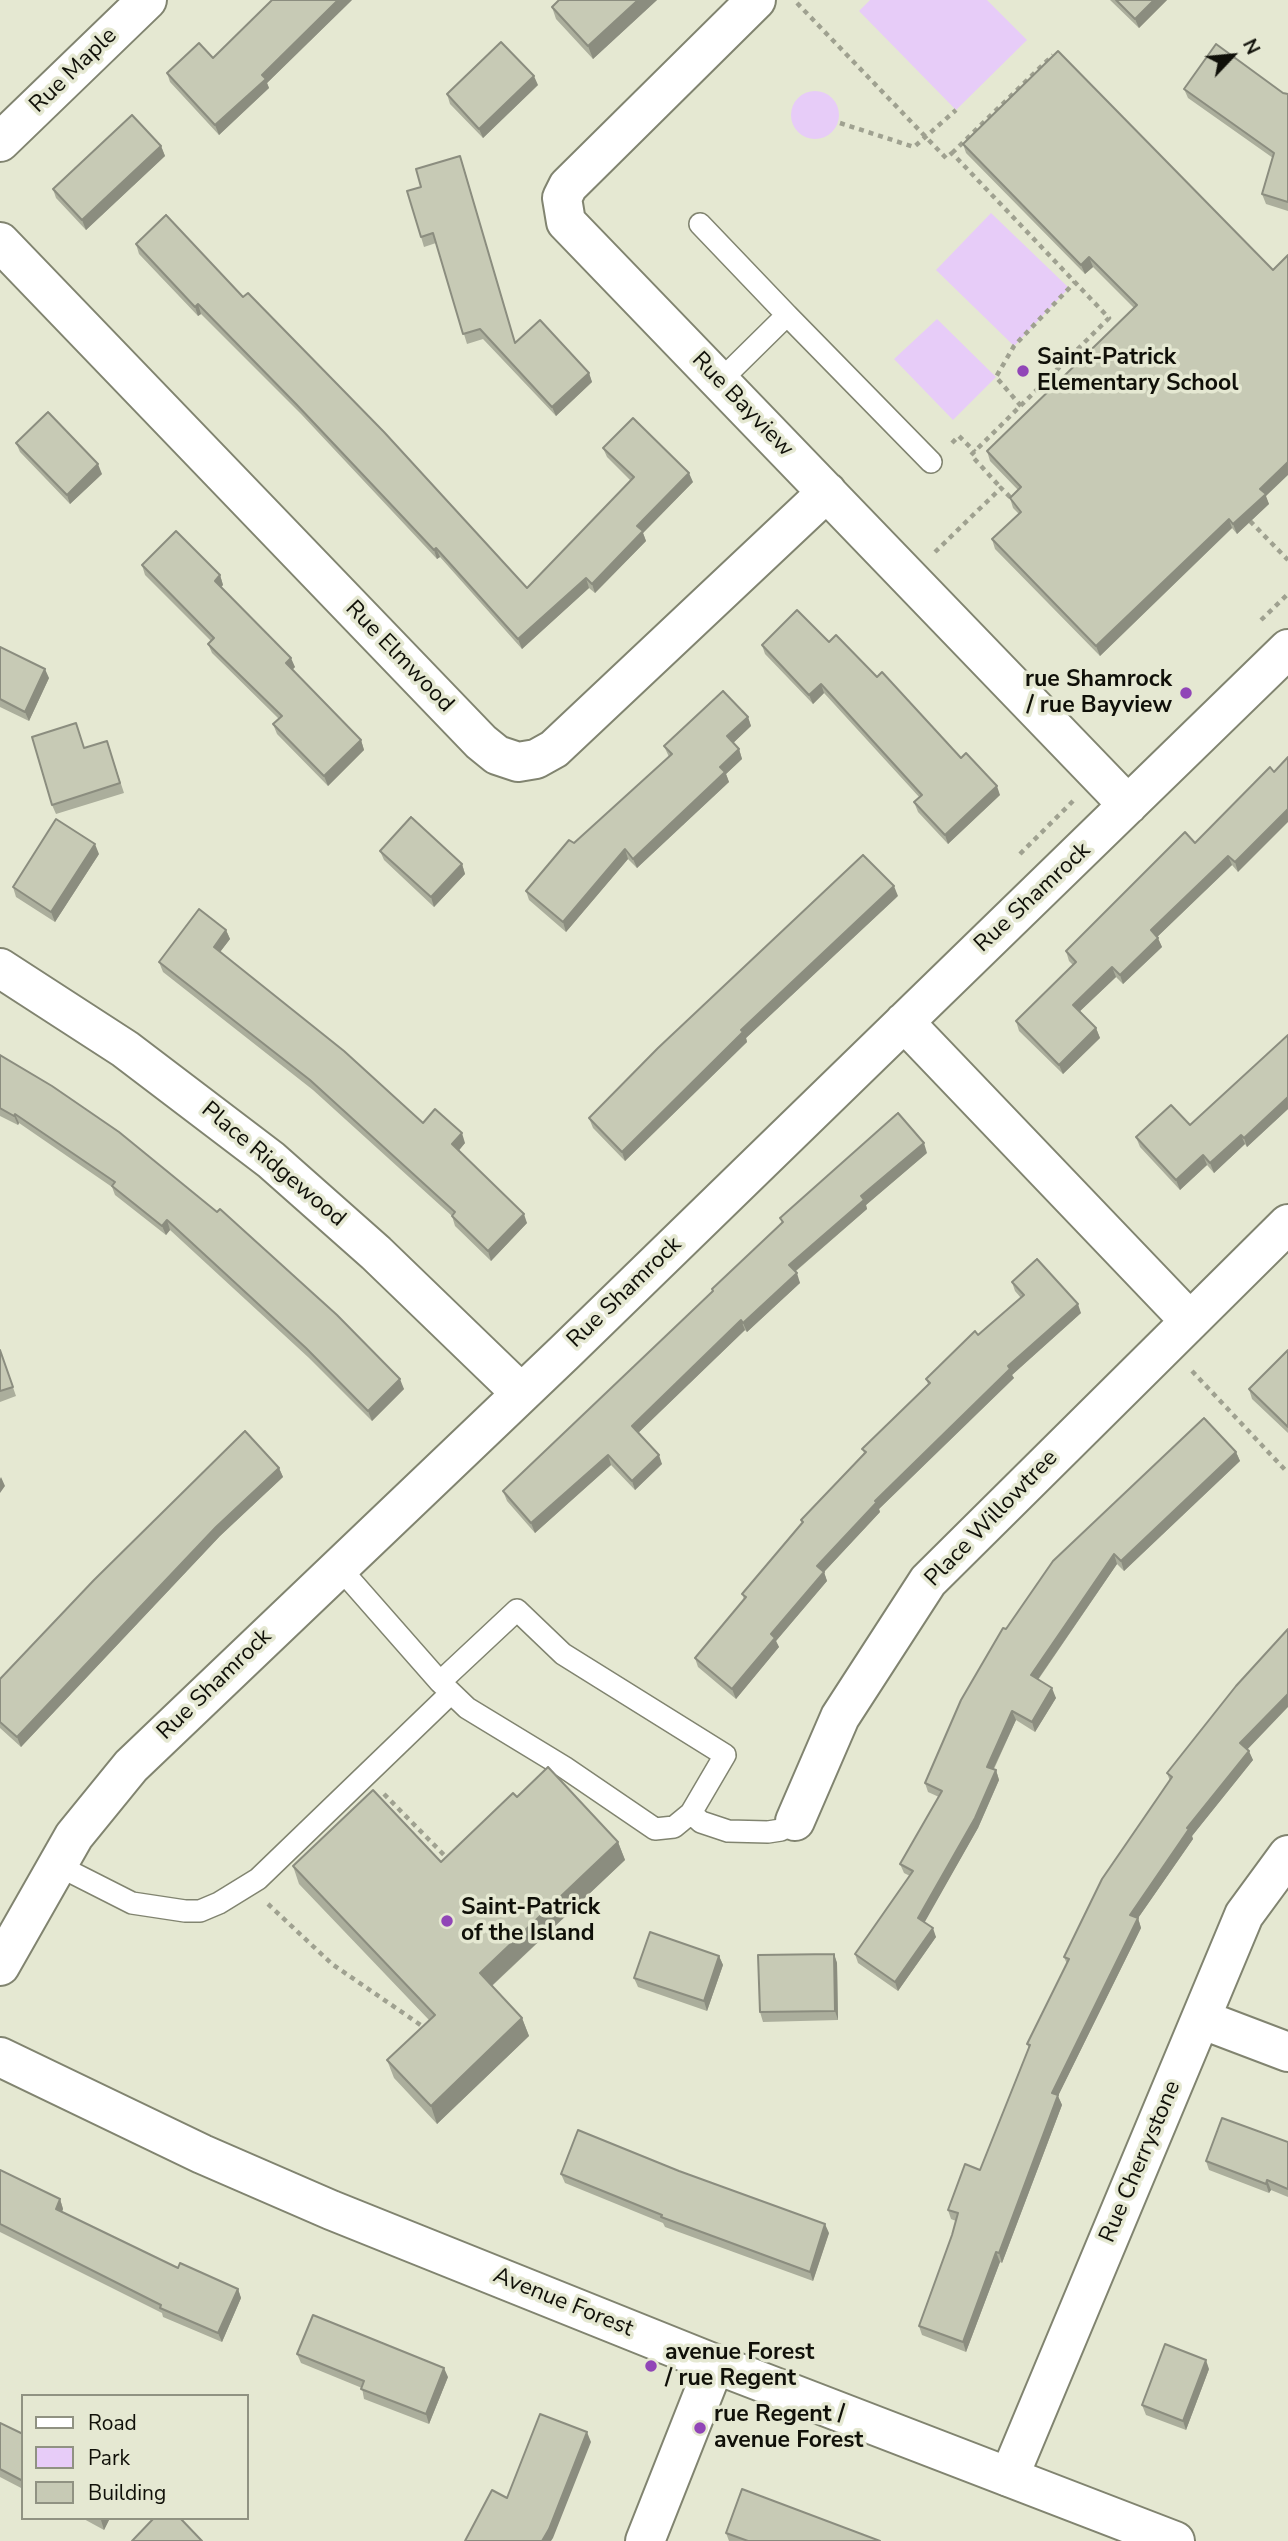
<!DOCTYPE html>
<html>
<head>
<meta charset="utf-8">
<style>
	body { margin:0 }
	#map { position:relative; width:1288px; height:2541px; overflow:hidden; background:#e5e8d2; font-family:"Nunito Sans",sans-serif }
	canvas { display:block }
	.legend { position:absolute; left:21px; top:2394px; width:228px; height:126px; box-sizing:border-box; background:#e5e8d2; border:2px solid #909282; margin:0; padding:9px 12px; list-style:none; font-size:21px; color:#101009 }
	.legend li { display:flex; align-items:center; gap:14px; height:35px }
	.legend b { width:35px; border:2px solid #909282 }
	.north { position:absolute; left:1197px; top:21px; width:70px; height:70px; -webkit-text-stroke:5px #e5e8d2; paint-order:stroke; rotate:64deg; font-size:19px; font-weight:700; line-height:28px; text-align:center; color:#101009 }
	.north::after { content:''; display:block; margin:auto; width:24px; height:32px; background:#101009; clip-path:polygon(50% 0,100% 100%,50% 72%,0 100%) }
</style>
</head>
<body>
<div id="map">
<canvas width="1288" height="2541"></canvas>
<ul class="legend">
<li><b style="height:9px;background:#fff"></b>Road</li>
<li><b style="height:19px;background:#e7ccf8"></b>Park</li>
<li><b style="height:19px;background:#c7cab5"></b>Building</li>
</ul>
<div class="north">N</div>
</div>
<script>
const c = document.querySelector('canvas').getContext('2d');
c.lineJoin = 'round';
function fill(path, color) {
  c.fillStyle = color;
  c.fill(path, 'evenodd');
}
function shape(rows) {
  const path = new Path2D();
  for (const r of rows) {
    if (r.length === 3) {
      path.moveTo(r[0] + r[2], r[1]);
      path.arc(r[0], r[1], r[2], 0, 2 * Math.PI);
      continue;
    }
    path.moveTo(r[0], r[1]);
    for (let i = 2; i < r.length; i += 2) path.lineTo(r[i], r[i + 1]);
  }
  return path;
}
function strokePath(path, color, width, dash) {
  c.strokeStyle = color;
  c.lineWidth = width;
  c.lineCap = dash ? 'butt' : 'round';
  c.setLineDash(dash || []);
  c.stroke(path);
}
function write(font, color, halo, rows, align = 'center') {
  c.font = font + ' "Nunito Sans",sans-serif';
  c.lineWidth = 7;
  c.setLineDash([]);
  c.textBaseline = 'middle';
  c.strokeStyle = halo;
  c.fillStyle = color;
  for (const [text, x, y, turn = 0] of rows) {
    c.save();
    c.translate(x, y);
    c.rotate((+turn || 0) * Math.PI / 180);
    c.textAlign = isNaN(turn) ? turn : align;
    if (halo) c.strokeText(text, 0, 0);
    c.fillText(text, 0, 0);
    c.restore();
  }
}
fill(shape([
	[870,0,987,0,1027,40,956,110,859,11],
	[815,115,24],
	[991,213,1069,288,1014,346,936,270],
	[937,319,996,377,953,420,894,359]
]), '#e7ccf8');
const service = shape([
	[700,224,787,315],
	[719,382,787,315,931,462],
	[338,1566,440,1682,467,1708,564,1767,655,1829,674,1827,691,1813,725,1755,563,1654,517,1610,440,1682],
	[691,1813,701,1822,728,1831,768,1832,781,1830,795,1821],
	[57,1865,132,1903,185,1911,200,1911,219,1903,258,1879,451,1693]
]);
const minor = shape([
	[756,0,568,186,562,198,566,222,1128,805],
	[0,142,147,0],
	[0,242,481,742,497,755,518,762,536,759,554,749,827,492],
	[0,968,125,1049,271,1160,376,1253,521,1393],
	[904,1022,1189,1320],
	[795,1821,840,1717,928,1581,1288,1224],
	[0,1966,74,1836,131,1766,565,1352,1288,649],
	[1201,2019,1288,2052],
	[1009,2477,1244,1915,1288,1855],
	[645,2541,715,2364]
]);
const tertiary = shape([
	[0,2057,202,2154,331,2210,715,2364,1175,2541]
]);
strokePath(service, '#818470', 24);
strokePath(minor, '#818470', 42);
strokePath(tertiary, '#818470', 42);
strokePath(shape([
	[797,3,946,158,952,153,1109,318,971,455,1001,488],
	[840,123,914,147,956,110],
	[952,153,1053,55],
	[1021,406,996,377,1014,346,1075,282],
	[952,443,959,436,975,452],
	[1250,521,1288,560],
	[935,552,1001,488,1014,501],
	[1261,620,1288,594],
	[1020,854,1073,801],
	[1192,1371,1288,1473],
	[384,1794,449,1860],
	[268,1904,332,1964,425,2028]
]), '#9fa190', 4.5, [5, 5]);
strokePath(service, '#fff', 21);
strokePath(minor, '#fff', 38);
strokePath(tertiary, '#fff', 38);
fill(shape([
	[352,0,267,83,269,88,219,135,170,82,167,73,213,58],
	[559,0,657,0,593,59,556,19,552,7],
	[1110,0,1167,0,1139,28],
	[1058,51,1269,504,1237,534,1232,528,1100,656,995,549,992,539,1019,514,1013,508,1010,498,1018,490,990,461,987,451,1134,308,1093,267,1085,274,966,153,963,144],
	[538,85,483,138,450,104,447,94],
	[1184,89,1283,93,1288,94,1288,211,1266,204,1262,194,1273,158,1188,98],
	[161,146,165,156,86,230,56,198,53,189],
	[460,156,515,343,589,373,592,382,556,416,483,339,467,344,436,243,424,247,421,237,421,187],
	[136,244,243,297,527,588,631,481,607,457,603,448,693,482,643,533,646,541,595,593,589,588,522,649,440,557,437,559,301,414,201,314,198,316,139,254],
	[16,443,102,474,70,504,20,452],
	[142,565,220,575,223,585,221,587,295,667,292,670,361,740,364,750,328,786,277,734,273,724,279,719,212,653,208,644,211,641,145,575],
	[829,642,877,677,1000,795,948,844,918,812,914,802,920,798,824,693,813,704,765,654,762,645],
	[0,647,49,678,29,721,0,707],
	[748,717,751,726,733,743,739,749,742,759,726,774,729,782,637,868,628,859,566,932,529,900,526,891,574,843,669,757,664,746],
	[107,741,124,793,56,814,52,805,84,748],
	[1270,767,1238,872,1232,865,1157,937,1162,947,1123,984,1116,977,1080,1011,1096,1028,1100,1038,1063,1074,1019,1031,1016,1021,1073,965,1069,961,1066,951,1195,843],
	[380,851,462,864,465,874,434,907,384,860],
	[99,854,55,922,16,897,13,887],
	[898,896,746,1038,747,1042,625,1161,593,1128,589,1118],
	[226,930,230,939,220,952,423,1123,465,1143,459,1150,527,1223,491,1261,455,1226,452,1216,313,1090,163,972,159,962],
	[1288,1035,1288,1109,1247,1147,1245,1144,1214,1173,1207,1165,1180,1190,1140,1147,1136,1137,1190,1125],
	[0,1055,404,1389,372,1421,309,1358,170,1230,166,1235,115,1195,112,1187,19,1123,18,1125,0,1116],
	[927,1153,866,1205,867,1209,795,1272,800,1283,747,1332,745,1330,638,1433,662,1464,635,1490,611,1465,535,1533,507,1501,503,1491,713,1291,712,1289,782,1223,780,1218],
	[1012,1282,1081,1313,1012,1375,1014,1378,879,1509,880,1512,824,1572,827,1581,776,1641,779,1647,736,1699,698,1667,695,1658,744,1599,742,1594,802,1523,801,1520,864,1453,862,1449,928,1384,926,1379,978,1335,1021,1298,1015,1291],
	[0,1350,16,1396,0,1402],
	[1288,1350,1288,1433,1252,1399,1249,1389],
	[1236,1452,1240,1461,1124,1571,1117,1564,1038,1680,1056,1698,1035,1732,1016,1720,994,1769,996,1770,999,1780,978,1828,924,1922,936,1937,898,1991,858,1963,855,1954,910,1876,904,1873,900,1864,939,1797,928,1792,925,1783,1006,1629],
	[279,1468,283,1477,220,1536,21,1747,0,1728,0,1679],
	[1247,1749,1253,1760,1192,1836,1193,1839,1138,1918,1141,1928,1058,2096,1062,2105,1002,2263,1000,2262,966,2352,922,2335,919,2326,952,2235,956,2221,951,2219,948,2210,980,2170,1029,2048,1027,2044,1067,1964,1064,1957,1170,1781,1167,1773],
	[517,1797,618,1842,625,1860,492,1986,522,2018,529,2036,437,2124,394,2078,387,2060,429,2020,299,1884,293,1866,441,1862],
	[834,1954,837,1963,838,2020,763,2022,760,2012],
	[719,1956,723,1965,707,2011,638,1987,634,1978],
	[1288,2142,1288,2197,1271,2190,1269,2193,1209,2170,1206,2161],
	[0,2170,60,2199,63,2209,62,2212,178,2268,238,2289,241,2298,222,2342,163,2317,162,2313,0,2232],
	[561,2174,829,2233,813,2281,665,2227,663,2223,565,2183],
	[297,2354,448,2377,429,2424,364,2399,362,2388,301,2363],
	[1209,2369,1186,2430,1146,2415,1142,2405],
	[0,2423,23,2434,23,2489,0,2477],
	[82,2518,110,2518,104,2530],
	[726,2533,880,2541,729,2541]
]), '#abae9c');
fill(shape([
	[338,0,352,0,267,83,269,88,219,135,215,125,262,75],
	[638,0,657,0,593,59,588,46],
	[1154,0,1167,0,1139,28,1135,19],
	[534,76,538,85,483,138,479,129],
	[161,146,165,156,86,230,82,220],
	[460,156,463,165,518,353,515,343],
	[1089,257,1093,267,1085,274,1081,265],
	[198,304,201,314,198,316,195,307],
	[589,373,592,382,556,416,552,407],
	[1288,462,1288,475,1266,496,1269,504,1237,534,1233,524,1260,489],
	[98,464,102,474,70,504,67,495],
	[689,473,693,482,643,533,646,541,595,593,592,584,637,526],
	[1229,519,1232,528,1100,656,1096,646],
	[436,548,440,557,437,559,434,550],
	[220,575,223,585,218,590,215,581],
	[586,578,589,588,522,649,518,639],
	[291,658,295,667,289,673,286,663],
	[45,669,49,678,29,721,25,712],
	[821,684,824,693,813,704,809,695],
	[748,717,751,726,730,746,727,736],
	[361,740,364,750,328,786,324,776],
	[739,749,742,759,726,774,729,782,637,868,633,859,720,767],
	[997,786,1000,795,948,844,945,835],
	[1288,809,1288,822,1238,872,1235,862],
	[95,844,99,854,55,922,51,912],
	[625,849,628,859,566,932,563,922],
	[1228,856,1232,865,1154,940,1151,930],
	[462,864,465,874,434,907,431,897],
	[894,886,898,896,746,1038,747,1042,625,1161,622,1152,741,1030],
	[226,930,230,939,217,956,214,947],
	[1158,938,1162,947,1123,984,1120,975],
	[1112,967,1116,977,1077,1014,1073,1005],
	[1096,1028,1100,1038,1063,1074,1059,1065],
	[1288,1097,1288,1109,1247,1147,1244,1138],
	[15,1114,19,1123,18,1125,14,1116],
	[462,1133,465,1143,456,1154,452,1144],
	[1241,1135,1245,1144,1214,1173,1210,1163],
	[924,1143,927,1153,866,1205,867,1209,792,1274,789,1265,861,1196],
	[1203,1155,1207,1165,1180,1190,1176,1180],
	[524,1214,527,1223,491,1261,488,1251],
	[167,1220,170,1230,166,1235,162,1226],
	[797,1273,800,1283,747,1332,743,1323],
	[1078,1304,1081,1313,1012,1375,1014,1378,879,1509,880,1512,824,1572,827,1581,776,1641,779,1647,736,1699,732,1689,817,1566,875,1501,1008,1366],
	[741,1320,745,1330,635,1436,632,1426],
	[400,1379,404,1389,372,1421,368,1411],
	[1236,1452,1240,1461,1124,1571,1121,1561],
	[608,1455,611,1465,535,1533,531,1523],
	[659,1455,662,1464,635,1490,632,1481],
	[279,1468,283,1477,220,1536,21,1747,17,1737,216,1527],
	[1,1477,5,1486,0,1493,0,1479],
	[1114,1554,1117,1564,1034,1685,1031,1675],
	[1052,1688,1056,1698,1035,1732,1032,1722],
	[1288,1694,1288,1707,1244,1753,1240,1743],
	[1012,1711,1016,1720,990,1776,987,1767],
	[1249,1751,1253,1760,1192,1836,1193,1839,1134,1924,1130,1915,1187,1828],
	[996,1770,999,1780,978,1828,922,1927,918,1918],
	[618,1842,625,1860,486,1991,480,1973],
	[1138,1918,1141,1928,1058,2096,1062,2105,1002,2263,999,2253,1052,2093],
	[933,1928,936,1937,898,1991,895,1982],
	[834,1954,837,1963,838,2020,835,2011],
	[719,1956,723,1965,707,2011,704,2001],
	[522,2018,529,2036,437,2124,431,2106],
	[1267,2180,1271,2190,1269,2193,1266,2184],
	[60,2199,63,2209,59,2218,56,2209],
	[825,2224,829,2233,813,2281,810,2272],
	[996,2252,1000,2262,966,2352,963,2342],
	[238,2289,241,2298,222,2342,218,2333],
	[1206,2360,1209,2369,1186,2430,1183,2421],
	[444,2368,448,2377,429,2424,426,2414],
	[587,2432,591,2442,553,2538,551,2541,542,2541],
	[102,2518,110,2518,104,2530,101,2520]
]), '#8b8d7f');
const building = shape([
	[272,0,338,0,262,75,266,79,215,125,167,73,199,43,213,58,272,0],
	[559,0,638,0,588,46,552,7,559,0],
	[1116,0,1154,0,1135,19,1116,0],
	[501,42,534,76,479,129,447,94,501,42],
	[1216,44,1283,93,1288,94,1288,202,1262,194,1274,153,1184,89,1216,44],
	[1058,51,1273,270,1288,255,1288,462,1260,489,1266,494,1233,524,1229,519,1096,646,992,539,1021,512,1010,498,1021,487,987,451,1137,305,1089,257,1081,265,963,144,1058,51],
	[132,115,161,146,82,220,53,189,132,115],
	[460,156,515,343,540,320,589,373,552,407,480,329,463,334,433,233,421,237,407,191,421,187,416,169,460,156],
	[166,215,243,297,248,293,384,432,527,588,634,477,603,448,633,418,689,473,637,526,643,531,592,584,586,578,518,639,436,548,434,550,297,405,198,304,195,307,136,244,166,215],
	[48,412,98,464,67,495,16,443,48,412],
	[176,531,220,575,215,581,291,658,286,663,361,740,324,776,273,724,282,716,208,644,214,638,142,565,176,531],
	[797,610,829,642,836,635,877,677,882,672,961,758,966,753,997,786,945,835,914,802,922,795,821,684,809,695,762,645,797,610],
	[0,647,45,669,25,712,0,699,0,647],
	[723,691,748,717,727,736,739,749,720,767,725,772,633,859,625,849,563,922,526,891,569,840,574,843,672,754,664,746,723,691],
	[76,723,84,748,107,741,120,783,52,805,32,737,76,723],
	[1288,757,1288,809,1235,862,1228,856,1151,930,1158,938,1120,975,1112,967,1073,1005,1096,1028,1059,1065,1016,1021,1076,962,1066,951,1185,832,1195,843,1270,767,1274,772,1288,757],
	[411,817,462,864,431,897,380,851,411,817],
	[56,819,95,844,51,912,13,887,56,819],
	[863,855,894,886,741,1030,743,1032,622,1152,589,1118,658,1048,863,855],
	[199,909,226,930,214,947,344,1051,423,1123,435,1109,462,1133,452,1144,524,1214,488,1251,452,1216,455,1212,310,1080,159,962,199,909],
	[1288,1035,1288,1097,1244,1138,1241,1135,1210,1163,1203,1155,1176,1180,1136,1137,1171,1105,1190,1125,1288,1035],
	[0,1055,52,1086,119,1132,217,1212,220,1209,337,1315,400,1379,368,1411,306,1348,167,1220,162,1226,112,1186,115,1182,15,1114,14,1116,0,1108,0,1055],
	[898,1113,924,1143,861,1196,864,1200,789,1265,797,1273,743,1323,741,1320,632,1426,659,1455,632,1481,608,1455,531,1523,503,1491,713,1291,712,1289,783,1222,780,1218,898,1113],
	[1037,1259,1078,1304,1008,1366,1010,1369,875,1501,877,1502,817,1566,824,1572,771,1634,775,1638,732,1689,695,1658,746,1597,742,1594,803,1522,801,1520,866,1452,862,1449,930,1383,926,1379,975,1331,978,1335,1024,1295,1012,1282,1037,1259],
	[0,1350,13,1387,0,1391,0,1350],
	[1288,1350,1288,1427,1249,1389,1288,1350],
	[1204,1418,1236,1452,1121,1561,1114,1554,1031,1675,1052,1688,1032,1722,1012,1711,987,1767,996,1770,975,1818,918,1918,933,1928,895,1982,855,1954,913,1871,900,1864,942,1791,925,1783,961,1700,1003,1628,1006,1629,1053,1561,1204,1418],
	[245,1431,279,1468,216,1527,17,1737,0,1722,0,1679,94,1580,245,1431],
	[1288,1629,1288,1694,1240,1743,1249,1751,1187,1828,1189,1829,1130,1915,1138,1918,1052,2093,1058,2095,999,2253,996,2252,963,2342,919,2326,952,2235,958,2213,948,2210,965,2164,980,2170,1030,2045,1027,2044,1069,1959,1064,1957,1102,1879,1172,1777,1167,1773,1236,1686,1288,1629],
	[548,1767,618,1842,480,1973,522,2018,431,2106,387,2060,435,2015,293,1866,373,1790,441,1862,513,1793,517,1797,548,1767],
	[650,1932,719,1956,704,2001,634,1978,650,1932],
	[834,1954,835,2011,760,2012,758,1955,834,1954],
	[1222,2118,1288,2142,1288,2189,1267,2180,1266,2184,1206,2161,1222,2118],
	[578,2130,679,2171,825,2224,810,2272,661,2217,662,2215,561,2174,578,2130],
	[0,2170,60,2199,56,2209,178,2268,180,2263,238,2289,218,2333,160,2308,161,2305,0,2224,0,2170],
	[313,2315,444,2368,426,2414,361,2389,364,2381,297,2354,313,2315],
	[1165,2344,1206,2360,1183,2421,1142,2405,1165,2344],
	[540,2414,587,2432,549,2529,542,2541,465,2541,492,2490,507,2498,540,2414],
	[0,2423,23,2434,23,2481,0,2469,0,2423],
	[742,2489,880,2541,748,2541,726,2533,742,2489],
	[154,2518,180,2518,202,2541,132,2541,154,2518]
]);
fill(building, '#c7cab5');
strokePath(building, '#8b8d7f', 2);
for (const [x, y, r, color] of [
	[1023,371,7,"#9146b7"],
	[1186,693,7,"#9146b7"],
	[447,1921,7,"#9146b7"],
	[651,2366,7,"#9146b7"],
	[700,2428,7,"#9146b7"]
]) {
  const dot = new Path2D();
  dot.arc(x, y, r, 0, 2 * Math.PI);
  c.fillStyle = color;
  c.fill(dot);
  strokePath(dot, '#e5e8d2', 2.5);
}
write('23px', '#101009', '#e5e8d2', [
	["Rue Maple",74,71,-44],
	["Rue Bayview",742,405,46],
	["Rue Elmwood",399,657,46],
	["Rue Shamrock",1033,898,-43],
	["Place Ridgewood",273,1165,40],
	["Rue Shamrock",625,1293,-44],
	["Place Willowtree",992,1519,-46],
	["Rue Shamrock",215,1685,-44],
	["Rue Cherrystone",1141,2162,-67],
	["Avenue Forest",563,2303,22]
]);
write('bold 23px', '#101009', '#e5e8d2', [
	["Saint-Patrick",1037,358],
	["Elementary School",1037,384],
	["rue Shamrock",1172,680,"right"],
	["/ rue Bayview",1172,706,"right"],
	["Saint-Patrick",461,1908],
	["of the Island",461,1934],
	["avenue Forest",665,2353],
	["/ rue Regent",665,2379],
	["rue Regent /",714,2415],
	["avenue Forest",714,2441]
], 'left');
</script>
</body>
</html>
